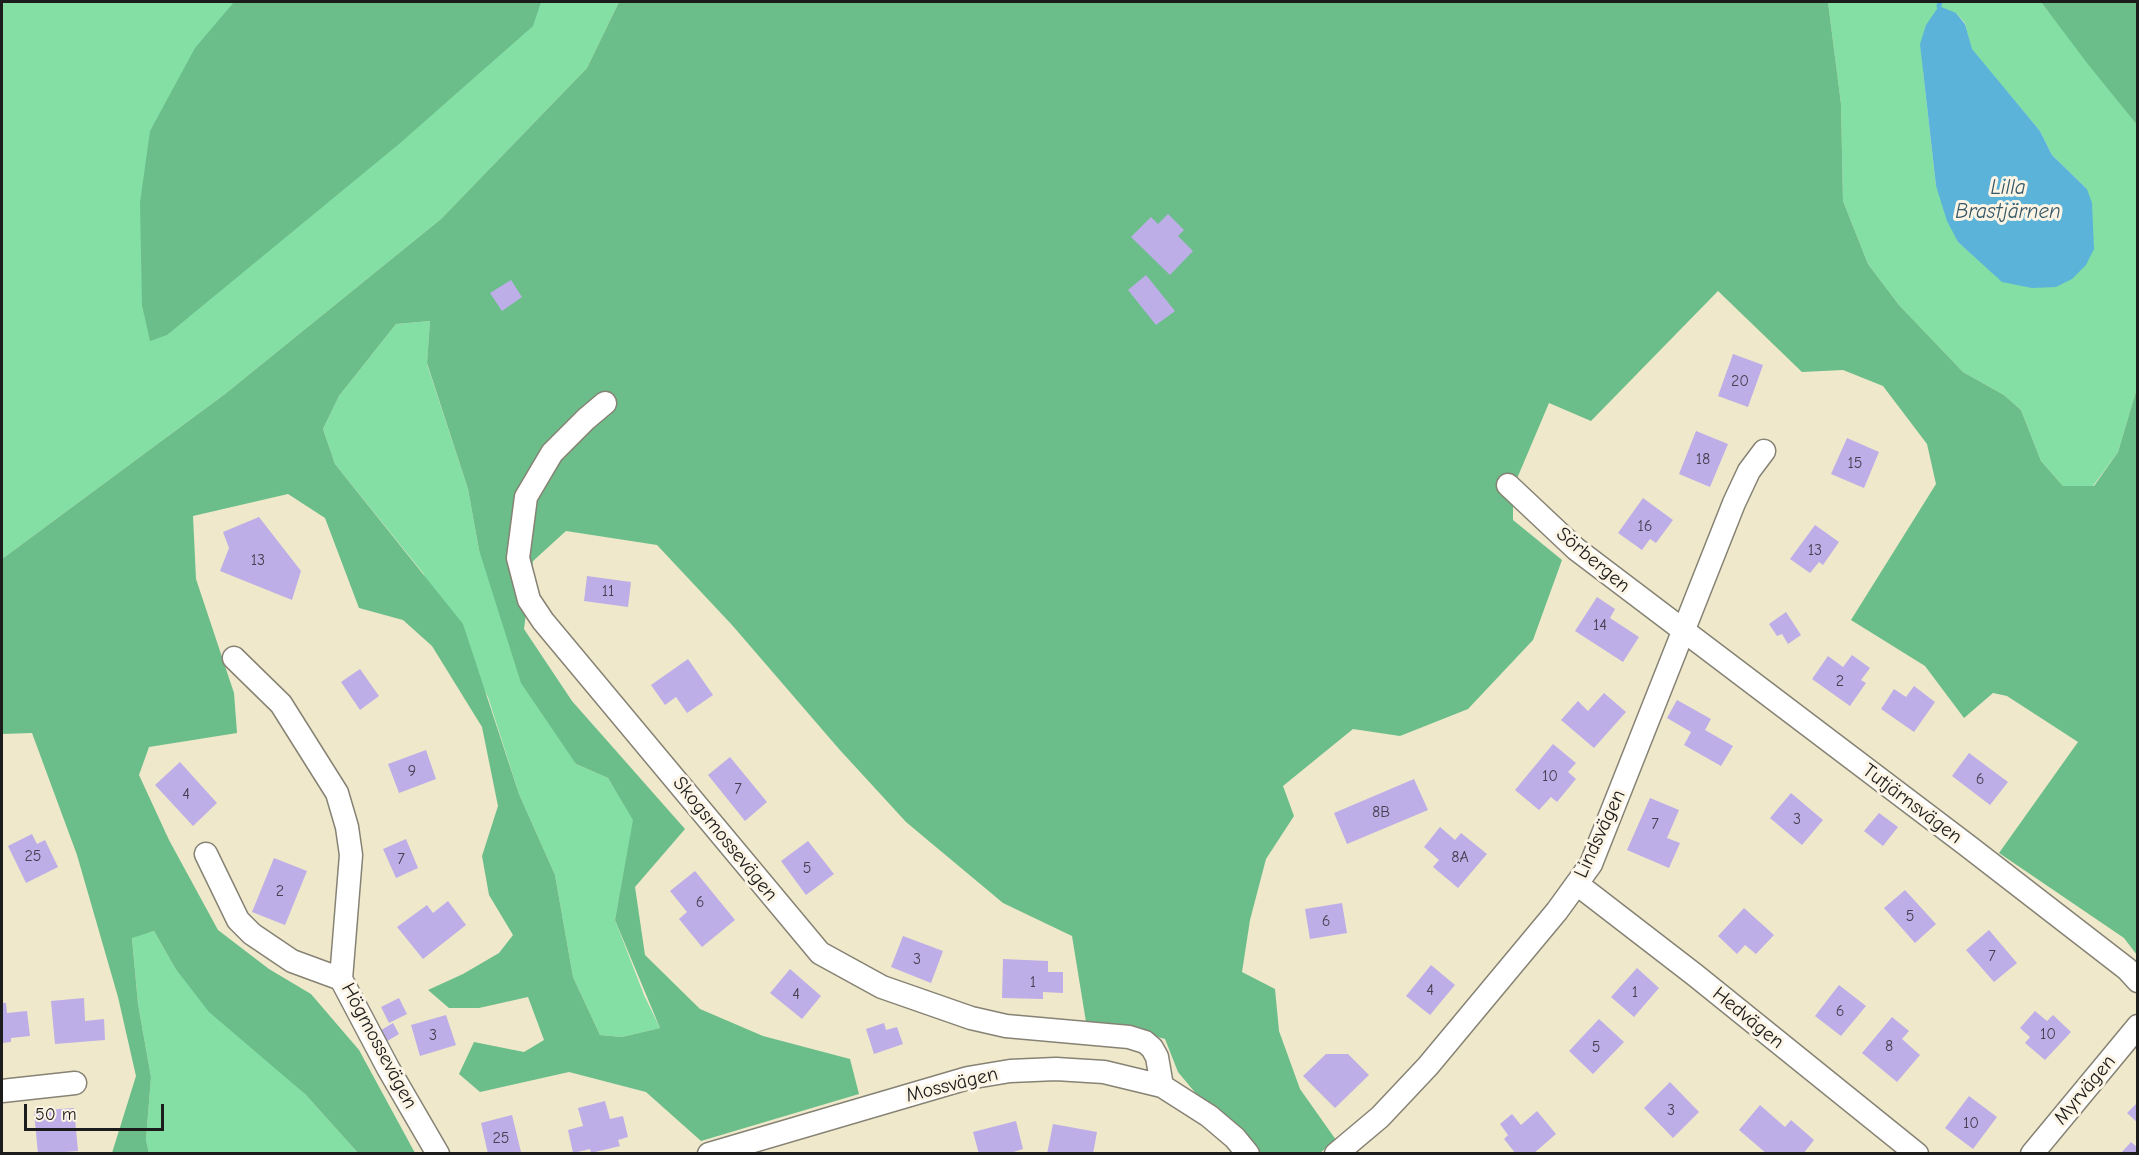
<!DOCTYPE html>
<html>
<head>
<meta charset="utf-8">
<style>
	body { margin:0 }
	#map { position:relative; width:2139px; height:1155px; overflow:hidden; background:#efe8cb; font-family:"Comic Neue",sans-serif }
	canvas { display:block }
	.frame { position:absolute; inset:0; border:3px solid #1c1c1c; pointer-events:none }
	.scale { position:absolute; left:24px; top:1104px; width:140px; height:27px; box-sizing:border-box; border:3px solid #1c1c1c; border-top:0; padding-left:8px; font-size:18px; line-height:21px; white-space:nowrap; color:#1c1c1c; -webkit-text-stroke:4px #fcf5e5; paint-order:stroke }
</style>
</head>
<body>
<div id="map">
<canvas width="2139" height="1155"></canvas>
<div class="frame"></div>
<div class="scale">50 m</div>
</div>
<script>
const c = document.querySelector('canvas').getContext('2d');
c.lineJoin = 'round';
function fill(path, color) {
  c.fillStyle = color;
  c.fill(path, 'evenodd');
}
function shape(rows) {
  const path = new Path2D();
  for (const r of rows) {
    path.moveTo(r[0], r[1]);
    for (let i = 2; i < r.length; i += 2) path.lineTo(r[i], r[i + 1]);
  }
  return path;
}
function strokePath(path, color, width, dash) {
  c.strokeStyle = color;
  c.lineWidth = width;
  c.lineCap = dash ? 'butt' : 'round';
  c.setLineDash(dash || []);
  c.stroke(path);
}
function write(font, color, halo, rows, align = 'center') {
  c.font = font + ' "Comic Neue",sans-serif';
  c.lineWidth = 6;
  c.setLineDash([]);
  c.textBaseline = 'middle';
  c.strokeStyle = halo;
  c.fillStyle = color;
  for (const [text, x, y, turn = 0] of rows) {
    c.save();
    c.translate(x, y);
    c.rotate((+turn || 0) * Math.PI / 180);
    c.textAlign = isNaN(turn) ? turn : align;
    if (halo) c.strokeText(text, 0, 0);
    c.fillText(text, 0, 0);
    c.restore();
  }
}
fill(shape([
	[2,2,619,2,587,68,441,219,225,394,2,559],
	[1828,2,2041,2,2137,125,2137,388,2118,452,2093,486,2063,486,2041,461,2021,410,2004,395,1963,372,1899,305,1868,264,1843,201,1841,104],
	[1956,13,1965,23,1971,49,2040,131,2052,155,2087,189,1979,260,1958,242,1936,186,1923,70],
	[430,321,427,364,468,489,479,550,576,764,608,778,634,820,615,920,644,995,660,1028,622,1037,600,1035,573,977,555,875,519,794,488,697,423,573,335,464,323,429,339,396,396,324],
	[154,931,175,968,305,1094,358,1153,149,1153,146,1140,151,1077,138,1004,132,937]
]), '#84dfa5');
fill(shape([
	[234,2,541,2,533,26,399,144,167,335,150,341,142,305,140,203,150,131,195,48],
	[619,2,1828,2,1841,104,1843,201,1868,264,1899,305,1963,372,2004,395,2021,410,2041,461,2063,486,2094,486,2118,452,2137,388,2137,955,2124,938,1999,853,2078,742,2007,696,1993,693,1964,718,1925,666,1851,620,1936,484,1927,444,1883,386,1843,370,1802,372,1718,291,1591,421,1549,403,1513,488,1513,520,1562,560,1533,640,1468,709,1400,736,1353,729,1283,786,1294,816,1266,859,1250,920,1242,972,1275,989,1279,1031,1300,1089,1336,1140,1320,1153,1261,1153,1198,1096,1178,1072,1165,1039,1122,1027,1086,1022,1072,936,1003,903,906,822,839,749,732,625,657,545,566,531,533,561,524,629,572,701,685,829,635,887,645,955,700,1009,763,1036,850,1059,859,1094,701,1141,646,1092,569,1072,480,1092,459,1074,474,1042,524,1052,544,1040,528,997,479,1008,449,1008,428,990,463,974,499,953,513,935,489,895,482,856,498,806,482,727,432,646,403,620,359,608,325,518,288,494,193,516,196,579,234,693,237,733,149,747,139,775,169,840,218,930,269,969,311,994,359,1050,415,1153,358,1153,305,1094,209,1012,175,968,154,931,132,938,138,1004,151,1077,146,1140,149,1153,112,1153,136,1076,118,997,77,855,32,733,2,734,2,559,225,394,441,219,587,68],
	[430,321,427,363,468,489,479,550,521,683,576,764,608,778,633,820,615,920,660,1028,622,1037,600,1035,573,977,555,875,519,794,463,624,335,464,323,429,339,396,396,324],
	[2041,2,2137,2,2137,125,2087,63]
]), '#6bbe8a');
fill(shape([
	[1939,6,1956,13,1965,24,1972,49,2040,131,2052,155,2087,189,2092,203,2094,249,2086,265,2072,279,2056,287,2032,288,2002,282,1958,242,1947,221,1936,186,1920,44,1926,25]
]), '#5cb3d9');
strokePath(shape([
	[1939,6,1940,2]
]), '#5cb3d9', 5);
fill(shape([
	[1168,214,1184,230,1178,236,1193,251,1170,275,1131,237,1151,217,1158,224],
	[1146,275,1175,311,1156,325,1128,290],
	[511,280,522,297,502,311,490,293],
	[1733,354,1763,365,1748,407,1718,396],
	[1696,431,1728,444,1710,487,1679,474],
	[1847,438,1879,452,1864,488,1831,474],
	[1643,498,1673,520,1656,543,1650,539,1642,550,1618,533],
	[259,517,301,571,292,600,220,571,229,548,223,532],
	[1815,525,1839,542,1823,565,1819,562,1810,573,1790,559],
	[587,576,631,582,628,607,584,601],
	[1597,597,1615,609,1610,618,1639,637,1623,662,1575,631],
	[1786,612,1801,635,1788,644,1782,634,1777,636,1769,624],
	[1852,655,1870,668,1861,680,1866,683,1850,706,1812,679,1828,656,1843,667],
	[688,659,713,695,687,713,676,697,665,705,651,685],
	[360,669,379,696,360,710,341,682],
	[1914,686,1935,702,1914,732,1881,709,1894,689,1906,697],
	[1604,693,1626,712,1594,748,1561,720,1578,701,1588,711],
	[1677,700,1711,719,1705,730,1733,746,1721,766,1684,745,1691,732,1667,718],
	[1553,744,1576,763,1568,772,1576,779,1557,802,1551,797,1539,810,1515,790],
	[426,750,436,779,399,793,388,764],
	[1969,753,2008,782,1990,805,1952,776],
	[730,757,767,802,745,821,708,775],
	[180,762,217,803,193,826,155,785],
	[1414,779,1428,810,1347,844,1334,813],
	[1791,793,1823,820,1802,845,1770,818],
	[1650,798,1679,810,1667,838,1680,843,1669,868,1627,850],
	[1879,813,1898,827,1883,846,1864,831],
	[1440,827,1455,840,1461,833,1487,854,1458,888,1433,867,1439,860,1424,847],
	[32,834,37,844,45,840,58,867,26,883,8,846],
	[406,839,418,868,396,878,383,849],
	[808,841,834,874,806,895,781,861],
	[274,858,307,871,285,925,252,912],
	[695,871,735,920,702,947,679,919,687,912,670,891],
	[1905,890,1936,924,1915,943,1884,908],
	[448,901,466,925,423,959,397,927,427,905,433,913],
	[1342,903,1347,933,1310,939,1305,909],
	[1744,908,1774,935,1756,954,1745,945,1737,954,1718,936],
	[1989,930,2017,963,1994,982,1966,950],
	[903,936,943,951,931,983,891,967],
	[1003,959,1048,961,1048,972,1063,972,1063,993,1043,992,1043,999,1002,998],
	[1431,965,1455,985,1430,1015,1406,996],
	[1637,968,1659,988,1634,1017,1611,997],
	[790,969,821,996,802,1019,770,993],
	[1839,985,1866,1006,1841,1036,1815,1016],
	[84,998,85,1021,104,1019,105,1040,55,1044,51,1001],
	[399,998,407,1014,389,1023,381,1007],
	[2,1003,6,1003,7,1013,27,1011,30,1036,11,1038,11,1042,2,1043],
	[2035,1011,2047,1021,2053,1015,2071,1032,2045,1060,2025,1043,2030,1037,2020,1028],
	[446,1015,456,1045,420,1056,411,1025],
	[1892,1017,1909,1031,1902,1039,1920,1055,1897,1082,1862,1053],
	[1599,1019,1624,1042,1593,1074,1569,1051],
	[393,1023,399,1034,384,1043,378,1032],
	[884,1023,886,1030,897,1027,903,1044,874,1054,866,1029],
	[1326,1054,1348,1054,1369,1075,1335,1108,1303,1076],
	[1670,1082,1699,1112,1673,1138,1644,1108],
	[1969,1096,1997,1117,1973,1149,1945,1128],
	[605,1101,610,1119,623,1116,628,1137,618,1140,620,1146,591,1153,590,1149,573,1153,568,1130,583,1126,578,1108],
	[2138,1102,2138,1123,2127,1113],
	[1760,1105,1785,1127,1791,1120,1814,1140,1803,1154,1767,1154,1739,1130],
	[74,1108,78,1151,38,1154,34,1111],
	[1537,1111,1556,1134,1533,1154,1516,1154,1504,1139,1508,1135,1500,1124,1512,1114,1521,1125],
	[512,1115,521,1152,488,1154,481,1123],
	[1016,1121,1023,1149,1007,1154,979,1154,973,1132],
	[1053,1124,1097,1132,1093,1154,1047,1154],
	[2131,1142,2138,1148,2138,1154,2120,1154]
]), '#bdaee8');
const minor = shape([
	[605,403,586,419,552,453,526,497,518,558,529,600,543,621,820,953,882,987,971,1018,1006,1026,1129,1037,1145,1042,1152,1048,1157,1057,1162,1086],
	[1508,485,1576,549,1968,846,2127,969,2138,981],
	[234,658,281,704,337,793,347,827,351,855,341,979,388,1068,438,1154],
	[206,854,238,920,252,934,292,961,341,979],
	[1577,884,1695,975,1917,1154],
	[2,1091,75,1083],
	[709,1154,968,1078,1010,1071,1056,1069,1104,1072,1162,1086,1209,1116,1235,1138,1248,1154],
	[1336,1154,1380,1117,1428,1066,1557,911,1591,864,1734,503,1749,471,1764,451],
	[2032,1154,2138,1026]
]);
strokePath(minor, '#868274', 25);
strokePath(minor, '#fff', 22);
write('16px', '#44404f', null, [
	["20",1740,381],
	["18",1703,459],
	["15",1855,463],
	["16",1645,526],
	["13",1815,550],
	["13",258,560],
	["11",608,591],
	["14",1600,625],
	["2",1840,681],
	["9",412,771],
	["10",1550,776],
	["6",1980,779],
	["7",738,789],
	["4",186,794],
	["8B",1381,812],
	["3",1797,819],
	["7",1655,824],
	["25",33,856],
	["8A",1460,857],
	["7",401,859],
	["5",807,868],
	["2",280,891],
	["6",700,902],
	["5",1910,916],
	["6",1326,921],
	["7",1992,956],
	["3",917,959],
	["1",1033,982],
	["4",1430,990],
	["1",1635,992],
	["4",796,994],
	["6",1840,1011],
	["10",2048,1034],
	["3",433,1035],
	["8",1889,1046],
	["5",1596,1047],
	["3",1671,1110],
	["10",1971,1123],
	["25",501,1138]
]);
write('20px', '#1c1c1c', '#fcf5e5', [
	["Sörbergen",1593,560,40],
	["Tutjärnsvägen",1912,804,37],
	["Lindsvägen",1600,834,-65],
	["Skogsmossevägen",725,839,51],
	["Hedvägen",1748,1018,39],
	["Högmossevägen",379,1046,62],
	["Mossvägen",952,1085,-14],
	["Myrvägen",2085,1090,-50]
]);
write('italic 21px', '#365868', '#fcf5e5', [
	["Lilla",2008,188],
	["Brastjärnen",2008,212]
]);
</script>
</body>
</html>
